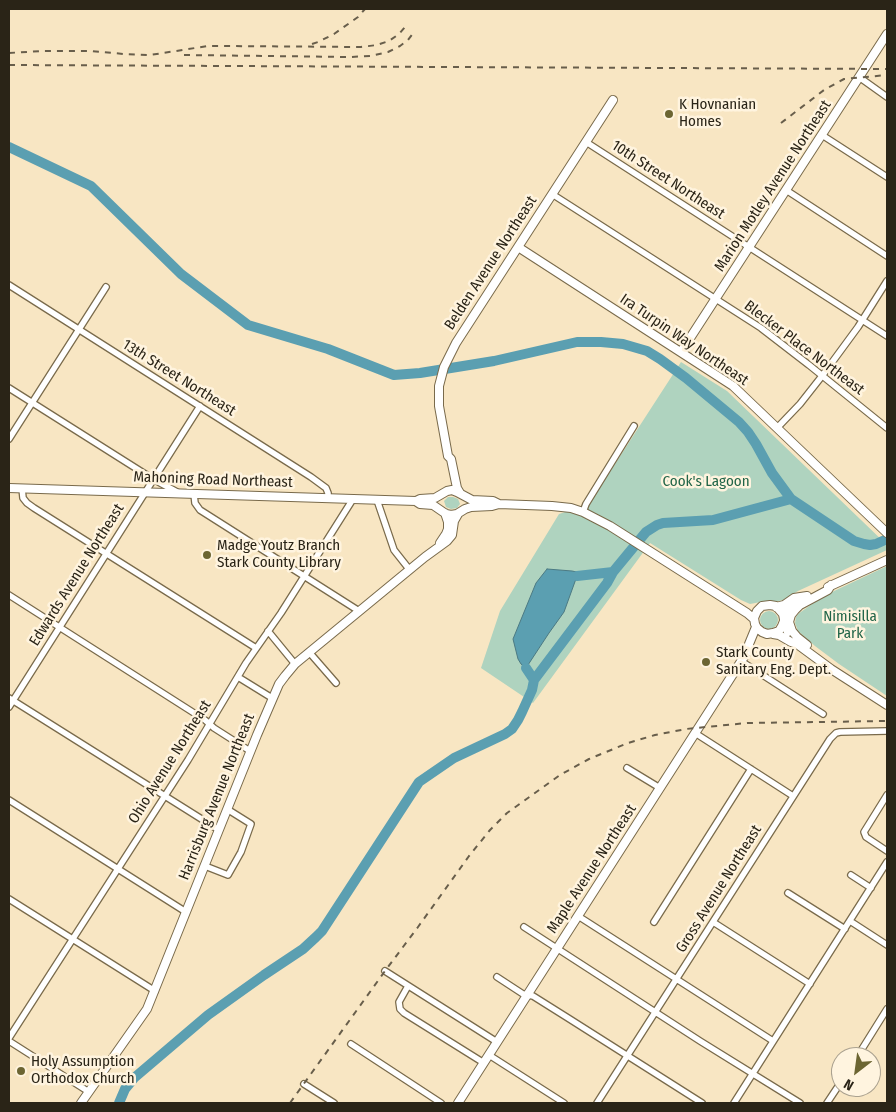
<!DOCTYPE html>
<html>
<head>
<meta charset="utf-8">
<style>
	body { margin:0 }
	#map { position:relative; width:896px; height:1112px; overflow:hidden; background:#f8e6c3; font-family:"Fira Sans Condensed",sans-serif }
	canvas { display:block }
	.frame { position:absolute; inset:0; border:10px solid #2a2417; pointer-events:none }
	.north { position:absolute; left:831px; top:1047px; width:50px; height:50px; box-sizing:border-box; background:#fff4df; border:1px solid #aaa18f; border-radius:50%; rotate:210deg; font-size:14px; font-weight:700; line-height:20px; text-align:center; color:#2a2417 }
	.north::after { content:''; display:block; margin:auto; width:18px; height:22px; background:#6c6532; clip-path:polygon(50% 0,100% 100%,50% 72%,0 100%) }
</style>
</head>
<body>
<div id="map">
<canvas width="896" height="1112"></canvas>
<div class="frame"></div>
<div class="north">N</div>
</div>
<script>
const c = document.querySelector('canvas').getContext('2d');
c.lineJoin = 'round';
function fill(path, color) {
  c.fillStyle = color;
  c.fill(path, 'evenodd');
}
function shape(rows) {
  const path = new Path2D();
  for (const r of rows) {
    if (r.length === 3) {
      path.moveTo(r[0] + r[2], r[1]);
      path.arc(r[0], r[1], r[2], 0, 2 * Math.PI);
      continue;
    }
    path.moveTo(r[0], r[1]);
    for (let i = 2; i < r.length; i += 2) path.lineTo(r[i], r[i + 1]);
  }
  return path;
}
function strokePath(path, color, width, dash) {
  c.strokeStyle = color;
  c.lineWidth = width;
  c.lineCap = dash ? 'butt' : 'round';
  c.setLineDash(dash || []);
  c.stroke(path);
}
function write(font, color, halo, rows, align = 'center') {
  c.font = font + ' "Fira Sans Condensed",sans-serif';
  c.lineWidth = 5;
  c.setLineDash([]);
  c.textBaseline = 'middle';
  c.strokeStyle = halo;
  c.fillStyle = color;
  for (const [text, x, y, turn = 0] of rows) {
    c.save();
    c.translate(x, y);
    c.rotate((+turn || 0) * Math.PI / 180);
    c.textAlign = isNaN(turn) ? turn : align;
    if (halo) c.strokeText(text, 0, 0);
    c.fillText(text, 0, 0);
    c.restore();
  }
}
fill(shape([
	[681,362,727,391,887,545,887,550,798,591,783,600,779,601,766,601,750,604,741,600,650,543,533,703,481,668,500,611,559,514,589,504],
	[448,497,453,497,458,499,460,504,457,508,451,509,446,507,444,501],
	[887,566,887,696,839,664,815,646,798,631,795,623,796,617,798,614,812,604,832,592],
	[769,620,9]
]), '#afd3bf');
const water = shape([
	[547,569,572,571,577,572,577,576,564,612,549,633,526,668,521,664,518,659,513,639,536,583,547,569]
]);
fill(water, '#5b9fb1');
strokePath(water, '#4c7a83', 1);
strokePath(shape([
	[9,147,91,186,181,274,248,325,328,349,394,375,420,373,494,361,577,342,601,342,623,344,647,351,660,359,686,378,739,422,748,432,756,444,772,473,791,499,854,541,864,544,870,545,876,544,887,539],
	[577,576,613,572],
	[526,668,534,680],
	[119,1103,125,1089,134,1078,208,1015,264,975,303,949,316,937,322,931,419,782,454,758,505,734,512,729,518,720,522,712,532,690,534,680,607,583,613,572,646,532,657,525,663,523,713,520,791,499]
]), '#5b9fb1', 10);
const street = shape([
	[859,77,887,97],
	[822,135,887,177],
	[586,142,887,336],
	[786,190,887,256],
	[552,194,761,328,809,365,887,428],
	[9,285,311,477,326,488,328,493,328,498],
	[9,388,153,479,177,492],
	[777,428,800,404,822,376,858,327,887,281],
	[9,439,106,287],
	[22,488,23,498,27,503,34,508,256,648],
	[194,494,195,503,200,510,359,611],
	[377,500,394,550,409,569],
	[583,512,586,504,634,426],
	[9,595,205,720,214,728,250,751],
	[268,631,295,664],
	[309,652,336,683],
	[741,661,823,714],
	[238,677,272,698],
	[9,698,219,830],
	[9,707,200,406],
	[695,733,793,796],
	[627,768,660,788],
	[887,795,864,832,866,837,887,851],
	[9,800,186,912],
	[205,866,228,875,241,852,251,824,227,809],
	[851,875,871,888],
	[788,893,845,929],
	[9,899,155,991],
	[578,916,773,1041],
	[850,921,887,945],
	[654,922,751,769],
	[713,922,810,984],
	[524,927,700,1041,800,1103],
	[385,971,497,1042],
	[497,977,523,994,533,996,568,1018,702,1103],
	[408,986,399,1002,400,1009,404,1013,484,1063],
	[9,1038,188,760,246,663,281,613,353,499],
	[9,1041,89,1092],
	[351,1044,441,1103],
	[489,1055,564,1103],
	[857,1057,887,1009],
	[304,1084,334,1103],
	[597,1103,830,739,836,733,840,732,887,731],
	[734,1103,887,862],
	[827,1103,841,1082]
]);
const secondary = shape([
	[518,247,733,386,887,533],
	[681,352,887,34],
	[9,488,416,501,420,499,435,498,447,491,452,490,457,492,472,500,493,501,499,504],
	[460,493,457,488,451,459,448,456,439,406,439,386,444,367,456,343,613,100],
	[417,502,420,504,433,505,446,514,451,515,457,514,465,509,471,507,492,506,499,504,552,506,571,508,583,512,610,526,747,613,754,619],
	[440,543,446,534,448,529,448,522,445,513],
	[828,587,887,560],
	[776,607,784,605,794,598,807,596],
	[784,617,788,609,797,602],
	[784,621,782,626,779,631,773,633,767,634,762,632,757,628,755,624,754,618,757,611,762,606,770,605,776,606,783,614,785,625,788,632],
	[773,634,779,635,791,642,797,644,831,669,887,705],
	[807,645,797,637,792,631,789,622,791,615,795,610,800,605,828,590,831,585],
	[81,1103,147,1009,257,735,279,684,285,676,295,664,425,557,447,541,452,535,454,521,458,514],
	[458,1103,749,649,749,644,756,627]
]);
strokePath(street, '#796a4b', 8);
strokePath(secondary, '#796a4b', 10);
strokePath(street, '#fff', 5.5);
strokePath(secondary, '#fff', 8);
strokePath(shape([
	[312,44,318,42,334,34,358,17,365,9],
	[9,53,41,51,90,51,124,54,150,55,208,46,222,46,361,47,377,45,389,41,399,34,405,27],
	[184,55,350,57,370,56,388,52,400,46,408,40,414,32],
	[9,65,887,69],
	[781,123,824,90,844,79,887,75],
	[290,1103,385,971,418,927,469,856,490,830,507,813,560,775,589,759,628,743,655,735,686,729,747,723,887,721]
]), '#685e4b', 2, [6, 6]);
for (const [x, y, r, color] of [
	[669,114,5,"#6c6532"],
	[207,555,5,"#6c6532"],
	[706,662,5,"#6c6532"],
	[21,1071,5,"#6c6532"]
]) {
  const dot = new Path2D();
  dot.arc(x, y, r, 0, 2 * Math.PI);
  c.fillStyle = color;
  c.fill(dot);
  strokePath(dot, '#fff4df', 2);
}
write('15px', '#2a2417', '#fff4df', [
	["K Hovnanian",679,105],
	["Homes",679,122],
	["Madge Youtz Branch",217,546],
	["Stark County Library",217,563],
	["Stark County",716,653],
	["Sanitary Eng. Dept.",716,670],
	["Holy Assumption",31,1062],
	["Orthodox Church",31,1079]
], 'left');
write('15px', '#2a2417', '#fff4df', [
	["10th Street Northeast",668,180,33],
	["Marion Motley Avenue Northeast",773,186,-57],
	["Belden Avenue Northeast",491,263,-57],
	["Ira Turpin Way Northeast",684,340,34],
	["Blecker Place Northeast",804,348,37],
	["13th Street Northeast",179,378,32],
	["Mahoning Road Northeast",213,480,2],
	["Edwards Avenue Northeast",77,575,-58],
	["Ohio Avenue Northeast",170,762,-58],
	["Harrisburg Avenue Northeast",217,797,-68],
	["Maple Avenue Northeast",592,869,-57],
	["Gross Avenue Northeast",719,889,-58]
]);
write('15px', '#226548', '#fff4df', [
	["Cook's Lagoon",706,482],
	["Nimisilla",850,617],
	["Park",850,634]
]);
</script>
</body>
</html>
